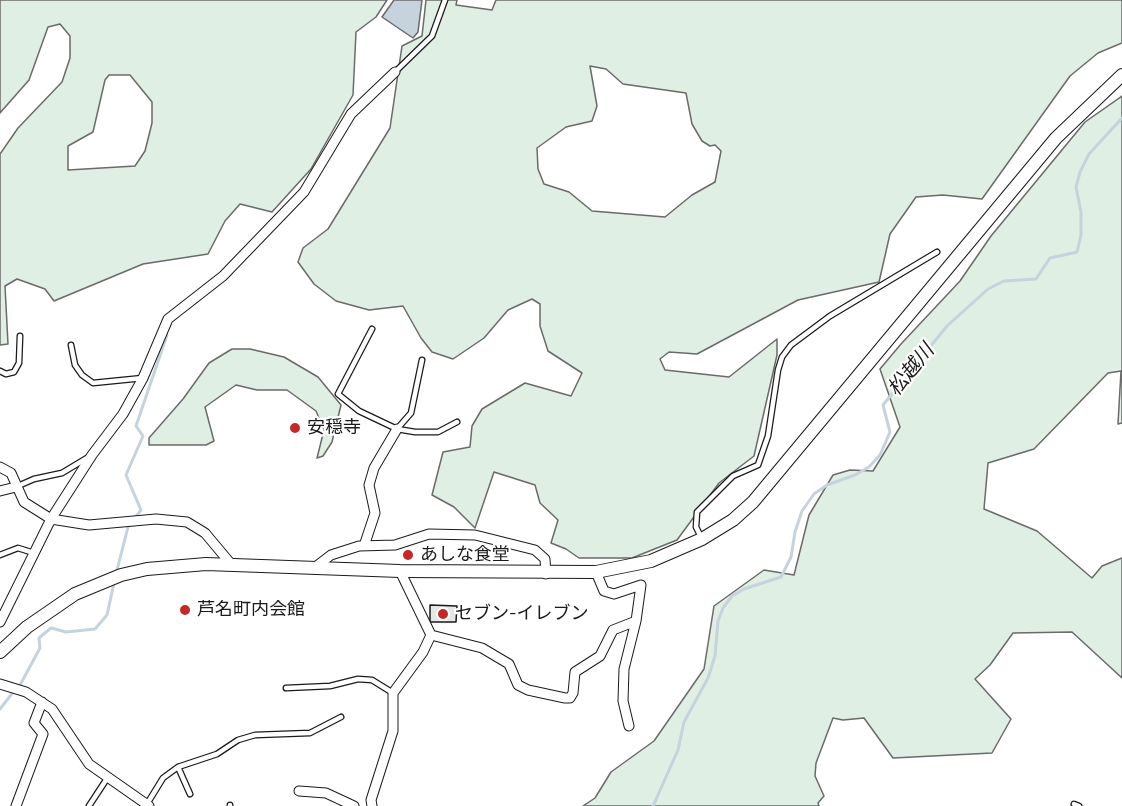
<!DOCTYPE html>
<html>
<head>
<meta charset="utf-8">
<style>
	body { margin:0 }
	canvas { display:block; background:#fff }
</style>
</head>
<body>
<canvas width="1122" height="806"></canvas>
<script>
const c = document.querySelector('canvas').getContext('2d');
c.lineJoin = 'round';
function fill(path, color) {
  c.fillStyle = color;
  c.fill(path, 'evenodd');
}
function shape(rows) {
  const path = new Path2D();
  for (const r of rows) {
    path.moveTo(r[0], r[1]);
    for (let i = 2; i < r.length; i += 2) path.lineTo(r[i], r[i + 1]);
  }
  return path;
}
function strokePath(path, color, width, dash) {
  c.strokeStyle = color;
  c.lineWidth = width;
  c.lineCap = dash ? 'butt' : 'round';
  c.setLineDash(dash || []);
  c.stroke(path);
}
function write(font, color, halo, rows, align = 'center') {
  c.font = font + ' Raleway,"Noto Sans JP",sans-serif';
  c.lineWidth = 4.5;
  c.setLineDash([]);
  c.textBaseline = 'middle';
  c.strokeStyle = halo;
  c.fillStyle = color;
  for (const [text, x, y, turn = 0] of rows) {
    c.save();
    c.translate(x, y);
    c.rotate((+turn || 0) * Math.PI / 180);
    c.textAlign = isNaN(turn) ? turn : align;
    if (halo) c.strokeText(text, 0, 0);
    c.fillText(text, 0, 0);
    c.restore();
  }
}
const green = shape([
	[0,0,387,0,376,17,356,32,353,95,311,169,272,212,240,204,225,221,208,254,143,264,54,301,45,289,17,279,5,286,8,344,0,345,0,154,18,128,62,82,70,58,70,36,60,24,48,27,29,80,0,113,0,0],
	[109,75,130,75,152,102,152,123,145,151,135,166,68,170,68,146,93,132,105,80,109,75],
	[426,0,457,0,456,5,492,10,496,0,1122,0,1122,43,1098,53,1070,76,982,199,943,195,916,197,890,234,879,282,798,300,697,354,669,352,660,359,665,370,729,377,777,339,777,355,754,456,719,483,677,540,632,558,579,558,566,549,551,543,558,520,540,503,535,485,494,472,475,528,454,507,432,495,443,452,470,447,472,426,482,409,525,383,571,396,582,373,548,351,540,326,540,304,532,299,508,310,484,338,453,359,432,352,421,338,403,306,369,310,336,301,314,284,298,262,303,248,328,229,390,128,402,46,422,36,426,0],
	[590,66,606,69,623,84,686,93,692,124,702,141,710,146,715,145,721,151,715,182,692,195,665,217,592,211,569,192,544,184,538,169,537,148,566,127,592,121,597,106,590,66],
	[1122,96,1122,423,1118,424,1121,371,1108,373,1034,449,988,463,984,509,1037,531,1092,578,1102,566,1122,558,1122,678,1072,632,1013,633,990,665,975,679,1011,719,992,753,893,758,864,718,843,720,833,718,816,763,815,776,824,796,818,803,819,806,583,806,595,798,611,772,654,741,704,669,714,606,764,570,794,575,809,515,833,475,850,470,873,471,900,427,880,369,901,344,960,281,991,236,1085,122,1122,96],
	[232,349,250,349,284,357,318,377,341,405,332,442,323,456,317,458,324,430,316,411,287,390,257,390,236,385,205,407,214,441,206,445,149,445,149,438,183,399,209,363,232,349]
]);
fill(green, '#e0efe3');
strokePath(green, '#6a6a6a', 1.5);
const water = shape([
	[394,0,422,0,418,32,413,38,382,17,394,0]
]);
fill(water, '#c6d2dc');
strokePath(water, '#6a6a6a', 1.5);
strokePath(shape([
	[116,574,128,527,141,510,126,475,143,436,136,426,167,335],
	[19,687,40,648,39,638,51,628,66,632,95,629,107,615,114,583],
	[0,709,14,691],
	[653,806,678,750,684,722,708,678,715,656,718,621,723,608,732,596,744,589,781,577,791,557,795,532,802,511,814,494,827,485,855,475,869,467,880,455,890,432,883,405,947,326,988,289,1004,281,1036,279,1050,258,1077,252,1081,235,1081,212,1076,187,1080,172,1089,154,1122,118]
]), '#c6d2dc', 3);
const building = shape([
	[430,605,457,606,456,622,430,622,430,605]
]);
fill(building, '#e6e6e6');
strokePath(building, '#1a1a1a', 1.5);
const service = shape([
	[395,72,432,36,445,0],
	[372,329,338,394,359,411,397,429,415,432,438,432,457,422],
	[71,345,75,365,82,375,93,383,143,378],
	[0,371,6,374,14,372,19,363,20,336],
	[397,429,411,413,422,360],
	[18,486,34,479,62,473,87,458],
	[701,537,696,527,697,512,733,476,758,465,768,436,778,370,782,357,791,345,830,316,937,252],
	[0,555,18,548,34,553],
	[286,688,330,686,358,679,372,680,393,693],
	[190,794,178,767,217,754,238,740,255,735,310,733,341,717],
	[147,804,163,778,178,767],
	[1074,804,1079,806],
	[230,805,230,806],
	[89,806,108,777]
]);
const minor = shape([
	[0,467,11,473,24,502,51,519,89,525,156,519,187,522,205,533,231,564],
	[0,491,16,487],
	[364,546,375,513,369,485,374,468,397,429],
	[314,568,331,555,359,546,395,545,429,534,475,535,535,550,545,559,546,574],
	[596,572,604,591,614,594,641,585,636,621,624,669,623,701,629,726],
	[0,622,51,519,92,455,123,414,143,378,168,319,223,276,304,192,351,114,395,72],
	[431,635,482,648,509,664,518,685,528,690,565,698,570,698,573,693,575,672,600,656,613,630,636,621],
	[0,684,26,692,52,709,89,764,149,806],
	[299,791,326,793,354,806],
	[16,806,43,734,34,723,42,702],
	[372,806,371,800,393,731,393,693,423,652,431,635,400,571]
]);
const tertiary = shape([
	[0,652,27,627,75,594,121,575,147,569,206,564,400,571,596,572,651,561,702,539,733,520,753,502,1056,138,1122,75]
]);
strokePath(service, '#1a1a1a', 7);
strokePath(minor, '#1a1a1a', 11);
strokePath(tertiary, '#1a1a1a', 14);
strokePath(service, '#fff', 4.5);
strokePath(minor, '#fff', 9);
strokePath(tertiary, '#fff', 12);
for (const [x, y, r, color] of [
	[295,428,6,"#c62828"],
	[408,555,6,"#c62828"],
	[185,610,6,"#c62828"],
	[443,614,6,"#c62828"]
]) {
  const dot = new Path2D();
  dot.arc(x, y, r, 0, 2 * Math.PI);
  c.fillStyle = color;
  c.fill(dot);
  strokePath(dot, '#fff', 2);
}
write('18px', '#1a1a1a', '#fff', [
	["安穏寺",307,428],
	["あしな食堂",420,555],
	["芦名町内会館",197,610],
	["セブン-イレブン",455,614]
], 'left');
write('italic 20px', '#1a1a1a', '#fff', [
	["松越川",911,370,-51]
]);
</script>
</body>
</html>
